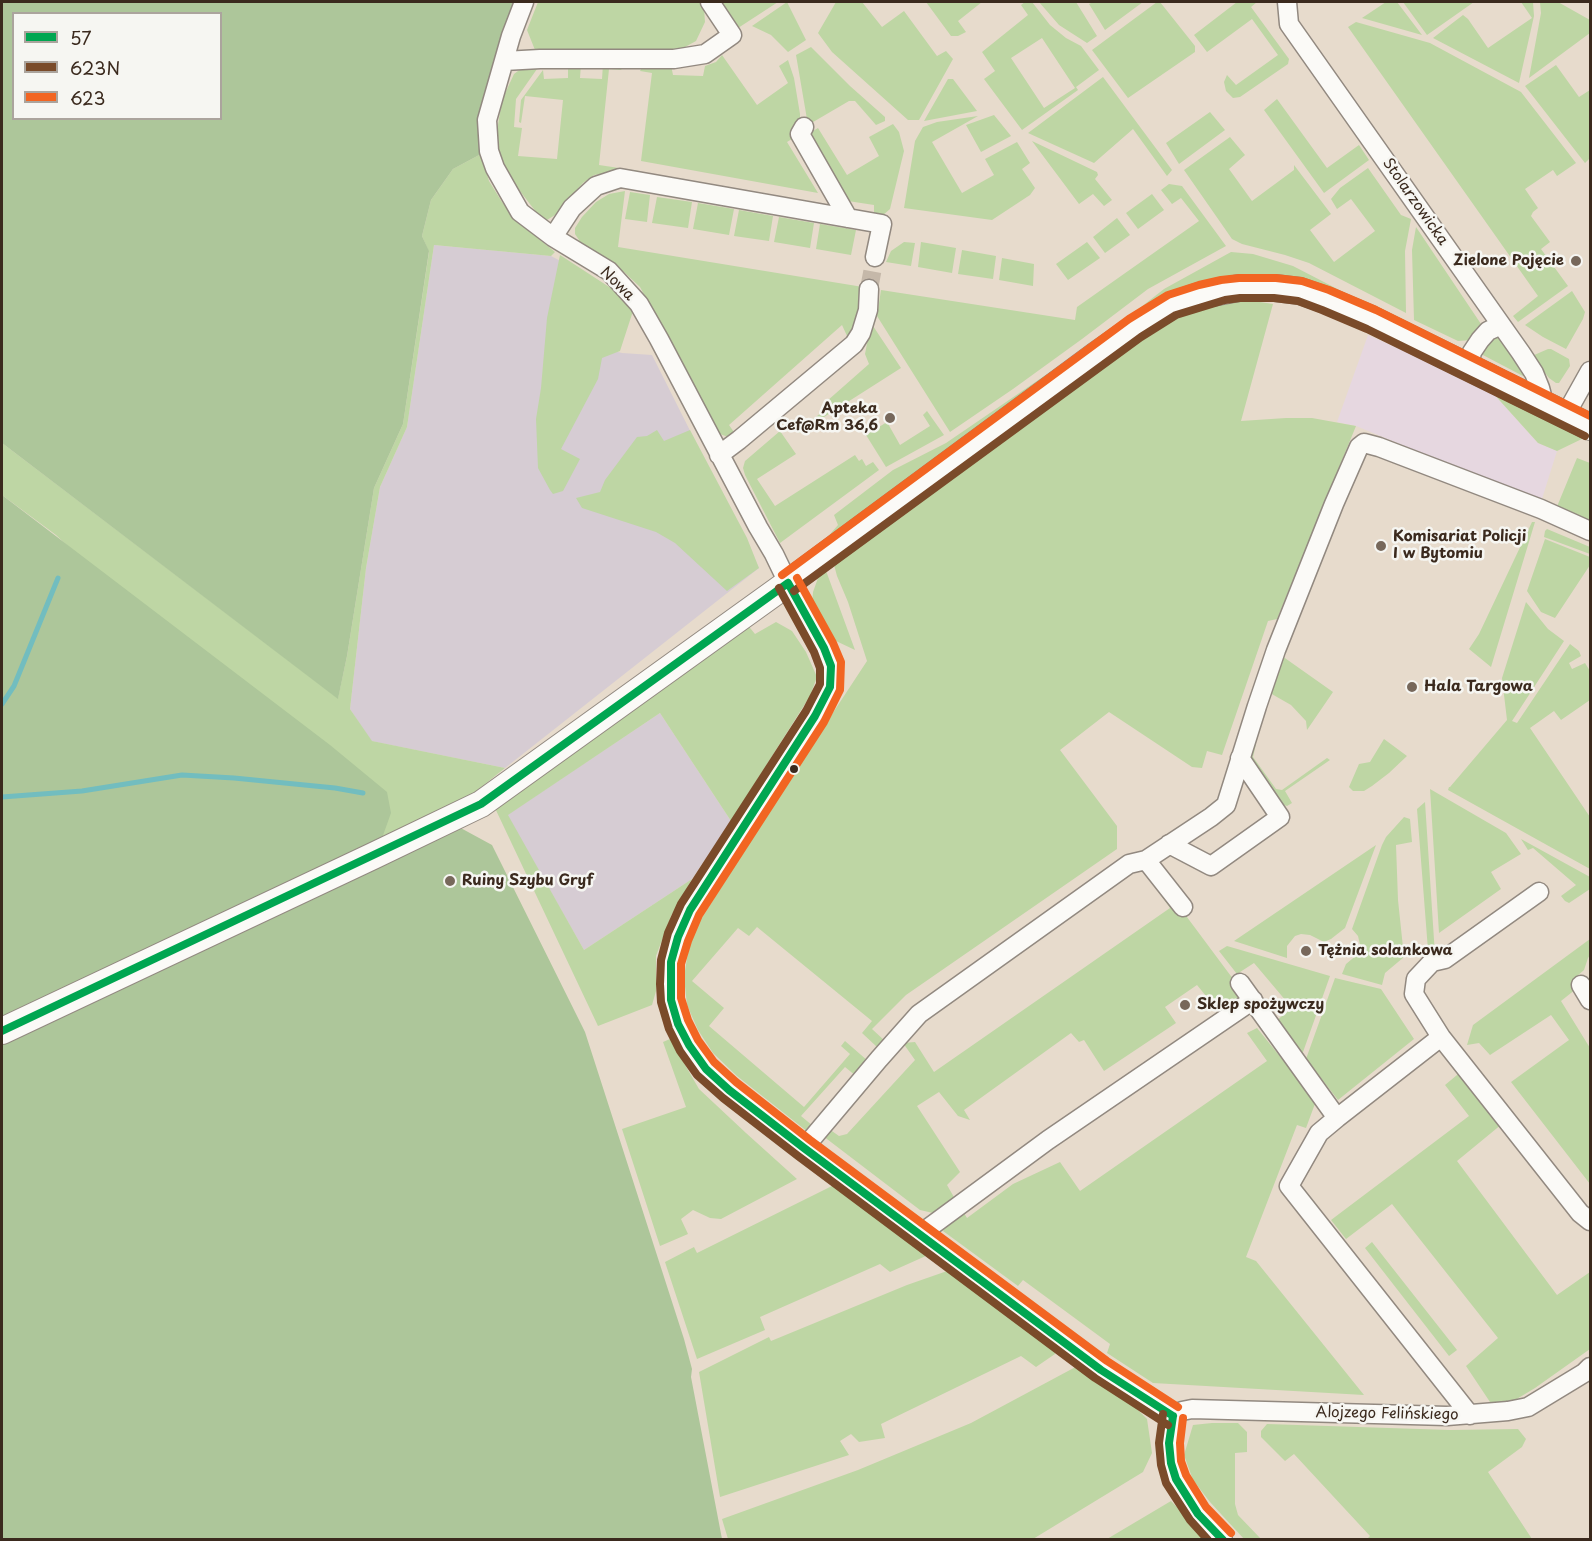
<!DOCTYPE html>
<html>
<head>
<meta charset="utf-8">
<style>
	body { margin:0 }
	#map { position:relative; width:1592px; height:1541px; overflow:hidden; background:#e7dbcc; font-family:"Playpen Sans",sans-serif }
	canvas { display:block }
	.frame { position:absolute; inset:0; border:3px solid #3b2a1e; pointer-events:none }
	.legend { position:absolute; left:12px; top:12px; width:210px; height:108px; box-sizing:border-box; background:#f6f6f2; border:2px solid #aba49d; margin:0; padding:8px 10px; list-style:none; font-size:18px; color:#3b2a1e }
	.legend li { display:flex; align-items:center; gap:12px; height:30px }
	.legend b { width:30px; border:2px solid #aba49d }
</style>
</head>
<body>
<div id="map">
<canvas width="1592" height="1541"></canvas>
<div class="frame"></div>
<ul class="legend">
<li><b style="height:8px;background:#00a651"></b>57</li>
<li><b style="height:8px;background:#7a4b2a"></b>623N</li>
<li><b style="height:8px;background:#f26522"></b>623</li>
</ul>
</div>
<script>
const c = document.querySelector('canvas').getContext('2d');
c.lineJoin = 'round';
function fill(path, color) {
  c.fillStyle = color;
  c.fill(path, 'evenodd');
}
function shape(rows) {
  const path = new Path2D();
  for (const r of rows) {
    path.moveTo(r[0], r[1]);
    for (let i = 2; i < r.length; i += 2) path.lineTo(r[i], r[i + 1]);
  }
  return path;
}
function strokePath(path, color, width, dash) {
  c.strokeStyle = color;
  c.lineWidth = width;
  c.lineCap = dash ? 'butt' : 'round';
  c.setLineDash(dash || []);
  c.stroke(path);
}
function write(font, color, halo, rows, align = 'center') {
  c.font = font + ' "Playpen Sans",sans-serif';
  c.lineWidth = 5;
  c.setLineDash([]);
  c.textBaseline = 'middle';
  c.strokeStyle = halo;
  c.fillStyle = color;
  for (const [text, x, y, turn = 0] of rows) {
    c.save();
    c.translate(x, y);
    c.rotate((+turn || 0) * Math.PI / 180);
    c.textAlign = isNaN(turn) ? turn : align;
    if (halo) c.strokeText(text, 0, 0);
    c.fillText(text, 0, 0);
    c.restore();
  }
}
fill(shape([
	[1368,335,1418,357,1492,392,1538,443,1557,451,1541,502,1356,426,1337,422]
]), '#e6d7e0');
fill(shape([
	[434,245,551,256,589,276,574,341,622,353,652,355,759,568,505,768,371,741,350,709,366,568,380,487,407,427],
	[660,713,731,821,692,879,584,950,507,815]
]), '#d6ccd3');
fill(shape([
	[538,2,701,2,704,8,705,22,696,41,674,53,548,52,535,50,527,30],
	[715,2,778,2,735,30],
	[787,2,806,40,788,52,771,35,752,26],
	[836,2,862,2,882,27,904,11,937,56,946,51,953,59,919,120,908,120,832,52,818,33],
	[926,2,982,2,958,21,966,32,958,36,951,36],
	[1025,2,1032,2,1050,25,1066,38,1081,46,1099,70,1076,87,1078,90,1022,130,984,79,995,71,982,52,1028,15,1021,5],
	[1042,38,1075,88,1044,108,1011,58],
	[1039,2,1076,2,1097,36,1087,43,1059,25],
	[1093,2,1143,2,1105,30,1089,4],
	[1157,2,1160,2,1195,46,1195,52,1128,98,1092,50],
	[1237,2,1257,2,1251,7,1289,59,1288,64,1240,97,1233,98,1226,91,1224,82,1227,75,1236,85,1278,55,1252,19,1207,52,1194,35],
	[1386,2,1397,2,1422,35,1362,18],
	[1403,2,1474,2,1427,35],
	[1521,2,1533,2,1534,16,1519,83,1433,38,1463,15,1468,19,1488,48,1532,18],
	[1540,2,1558,2,1590,20,1590,33,1529,78,1541,13],
	[1356,22,1430,43,1521,92,1576,163,1557,176,1553,170,1525,189,1538,208,1533,212,1531,216,1550,242,1541,249,1568,286,1518,322,1513,316,1538,296,1348,27],
	[811,47,850,86,885,117,885,121,876,125,855,101,849,101,808,125,796,55],
	[722,55,757,105,788,83,779,66,788,60,794,78,800,114,800,134,787,142,818,193,641,161,652,73,640,71,644,64,671,65,673,75,703,76,705,66,716,62],
	[568,64,581,64,580,78,602,79,603,64,623,67,621,70,609,69,599,165,639,171,638,175,619,171,594,175,583,183,555,215,547,220,540,217,516,186,508,172,500,154,497,143,497,131,502,100,514,74,522,68,537,65,537,69,516,99,514,127,522,128,518,156,557,159,563,100,525,96,521,123,519,122,521,100,543,70,544,79,568,78],
	[1556,65,1579,97,1590,90,1590,158,1585,163,1525,86],
	[1103,77,1172,170,1167,176,1133,129,1094,163,1028,133],
	[948,79,953,79,977,111,924,121],
	[1277,99,1327,168,1359,145,1369,160,1324,193,1264,110],
	[1210,112,1225,130,1179,164,1166,143],
	[994,115,1011,136,981,152,966,125],
	[978,116,932,142,962,193,994,175,985,159,1017,142,1030,163,1022,169,1035,188,1030,195,992,220,904,208,915,141,923,127,937,122],
	[893,124,899,132,904,151,890,209,882,216,874,215,874,205,848,201,808,134,818,128,847,175,879,156,869,137],
	[1230,137,1245,155,1229,169,1252,201,1294,170,1294,165,1331,214,1310,230,1334,262,1375,231,1351,199,1337,209,1331,199,1340,188,1368,168,1401,215,1411,219,1405,251,1406,313,1309,263,1285,255,1242,244,1232,239,1184,170],
	[1032,141,1097,172,1098,175,1095,179,1112,200,1104,206,1093,194,1079,204],
	[481,154,489,181,502,202,518,222,555,252,551,256,434,245,407,427,380,487,366,568,350,709,372,741,505,768,464,801,381,841,56,535,2,495,2,443,338,698,347,656,374,488,403,424,429,252,422,236,431,200,453,169],
	[1169,184,1182,186,1226,246,1148,289,1082,339,1013,389,950,432,877,316,881,290,1075,320,1077,307,1199,221,1181,198,1172,204,1161,190],
	[625,191,618,247,863,287,860,317,848,338,842,325,729,425,736,435,728,437,720,434,640,287,624,272,577,243,579,240,575,234,575,228,582,217,596,202,609,194],
	[630,192,650,195,647,222,625,219],
	[1152,194,1164,210,1138,229,1126,213],
	[657,197,692,202,688,228,652,223],
	[698,203,734,209,729,235,693,229],
	[739,210,773,216,769,241,734,236],
	[779,217,814,223,810,248,774,242],
	[1117,218,1130,235,1105,253,1093,237],
	[820,224,856,230,851,255,816,249],
	[1416,227,1481,324,1478,333,1472,340,1458,341,1414,320,1412,250],
	[904,242,915,243,911,266,886,262,891,251],
	[921,242,956,248,952,273,918,267],
	[1087,242,1100,258,1068,280,1056,264],
	[962,250,996,256,993,279,958,274],
	[1231,252,1253,254,1293,266,1407,325,1208,282,825,540,838,525,834,515,893,470,946,443,1113,329,1164,289],
	[560,255,620,294,633,311,620,351,602,358,598,379,561,449,580,459,563,491,553,494,550,490,538,468,536,419,541,388,547,318],
	[1002,258,1034,264,1033,286,999,280],
	[1572,291,1585,312,1583,319,1566,349,1543,337,1525,325],
	[1241,299,1273,304,1241,421,1286,418,1312,418,1356,426,1277,619,1268,621,1222,755,1207,751,1202,768,1192,767,1109,712,1060,750,1117,826,1117,849,906,995,872,1029,885,1041,880,1047,877,1047,862,1033,872,1021,757,927,749,936,738,928,692,981,724,1008,709,1026,804,1107,850,1054,841,1046,845,1041,868,1061,856,1076,845,1067,801,1116,813,1126,808,1132,737,1076,713,1053,698,1030,687,1005,684,977,689,946,700,921,796,769,867,661,848,602,837,576,833,561,1158,324,1189,311],
	[871,323,901,368,799,433,797,431,825,410,824,407,827,401,869,364,865,354],
	[1501,336,1529,377,1523,376,1481,354,1493,337],
	[1548,349,1551,349,1569,359,1570,366,1559,383,1556,383,1549,378,1532,356],
	[1492,392,1586,437,1557,451,1538,443],
	[927,411,944,435,886,467,866,435,887,422,900,445,930,426,923,415],
	[657,430,664,441,690,430,747,538,759,568,727,591,675,543,656,532,582,508,576,498,600,492,605,480,637,437,647,436],
	[780,431,796,454,757,479,775,506,855,455,859,461,862,459,866,466,873,462,879,470,780,543,745,475,743,468,745,461],
	[1577,458,1590,463,1590,523,1556,509],
	[1532,522,1535,522,1491,667,1469,649,1479,634],
	[1547,529,1590,547,1590,554,1544,537,1545,531],
	[1545,539,1590,557,1590,565,1555,618,1541,612,1527,591],
	[825,568,855,650,836,641,822,631,814,617,812,604,813,592,818,578],
	[1526,602,1548,629,1564,641,1512,721,1517,723,1570,644,1579,651,1581,656,1569,663,1572,669,1585,663,1590,671,1590,700,1561,720,1554,711,1530,728,1590,817,1590,869,1448,790,1449,787,1450,787,1507,720,1502,678],
	[776,622,792,631,806,652,817,677,810,696,731,821,660,713,508,815,584,950,692,879,671,916,656,956,656,991,652,1005,598,1026,494,806,746,623,755,634],
	[1282,656,1333,692,1307,730,1306,721,1291,705,1270,693],
	[1384,739,1407,756,1389,773,1372,786,1364,791,1353,791,1349,787,1359,764,1370,762],
	[1252,741,1256,744,1253,757,1276,789,1282,790,1327,758,1330,760,1285,791,1292,803,1287,806,1281,804,1248,754],
	[1430,789,1506,833,1521,854,1491,872,1501,889,1439,933],
	[1425,802,1435,955,1428,950,1417,809],
	[1404,817,1410,819,1412,842,1396,845,1398,900,1404,957,1385,973,1382,985,1342,974,1346,964,1358,954,1361,949,1358,936,1352,929,1382,845,1386,837],
	[1521,839,1590,877,1590,889,1569,903,1565,901,1561,896,1576,885,1533,848,1528,850],
	[1376,845,1345,928,1331,939,1324,942,1310,935,1301,934,1295,936,1287,946,1287,958,1234,941],
	[1149,878,1175,901,1245,995,1220,1013,1197,985,1165,1007,1176,1023,1104,1071,1084,1040,1079,1042,1071,1033,964,1110,970,1120,958,1116,939,1092,917,1106,960,1172,947,1185,955,1199,933,1213,920,1210,823,1136,829,1129,839,1136,847,1134,915,1060,903,1043,915,1042,934,1072,1170,908],
	[1590,939,1590,955,1588,958,1584,970,1576,977,1581,985,1561,1001,1590,1048,1590,1184,1511,1082,1569,1040,1551,1015,1490,1055,1479,1043,1467,1045,1473,1025],
	[1227,946,1330,976,1303,1052,1302,1053,1276,1021,1292,1008,1254,963,1237,974,1219,951],
	[1335,978,1381,989,1414,1039,1338,1100,1306,1059],
	[1257,1028,1316,1101,1306,1128,1297,1125,1246,1257,1256,1261,1364,1395,1153,1383,1107,1353,1110,1344,1023,1280,1018,1286,943,1231,947,1224,964,1213,967,1218,1013,1184,1060,1162,1080,1191,1267,1061,1247,1033],
	[670,1039,699,1089,746,1133,797,1179,721,1219,710,1218,693,1210,681,1219,688,1234,660,1246,622,1129,686,1107,663,1042],
	[1463,1070,1502,1124,1457,1161,1557,1295,1590,1272,1590,1349,1535,1388,1515,1400,1503,1402,1490,1402,1466,1366,1498,1338,1392,1204,1346,1239,1331,1220,1469,1116,1445,1085],
	[834,1185,928,1255,890,1272,880,1264,760,1317,765,1330,697,1359,665,1262,694,1247,697,1253],
	[1372,1242,1457,1350,1449,1356,1365,1248],
	[950,1270,1052,1340,1055,1354,1036,1367,1021,1356,881,1424,885,1438,859,1442,851,1434,840,1441,849,1455,720,1497,699,1372,769,1337,771,1341,907,1285],
	[1083,1363,1116,1388,1147,1419,1152,1453,1143,1472,1033,1539,728,1539,722,1519,858,1470,971,1423],
	[1212,1423,1238,1423,1247,1432,1247,1452,1235,1453,1235,1504,1238,1515,1261,1539,1244,1539,1210,1502,1193,1480,1184,1455,1193,1425],
	[1267,1424,1450,1430,1518,1429,1526,1439,1522,1447,1488,1472,1532,1539,1367,1539,1370,1536,1294,1454,1285,1461,1261,1437,1261,1431],
	[1171,1501,1208,1539,1170,1539,1169,1538,1166,1540,1107,1539]
]), '#bed6a4');
fill(shape([
	[2,2,517,2,487,84,481,112,481,154,453,169,431,200,422,236,429,251,403,424,374,488,347,656,338,699,2,443],
	[14,14,220,14,220,118,14,118],
	[2,495,330,745,387,792,391,813,381,841,457,826,492,845,585,1032,684,1339,692,1369,691,1377,722,1539,2,1539]
]), '#adc69a');
strokePath(shape([
	[2,704,14,686,58,578],
	[2,797,82,791,182,775,234,778,335,788,363,793]
]), '#72bdbf', 5);
strokePath(shape([
	[869,289,875,257]
]), '#c5b8a9', 18, [18, 9]);
const street = shape([
	[524,2,511,36,487,120,489,151,495,168,520,212,553,237,609,271,639,304,659,339,758,527,774,554,788,583,824,648,831,666,830,687,822,705,690,910,678,937,671,962,670,984,671,1000,678,1024,689,1045,706,1069,729,1090,804,1148,1101,1370,1135,1393,1173,1416],
	[1287,2,1289,24,1521,353,1534,373,1540,388,1544,403],
	[504,61,540,59,674,59,705,54,732,35,710,2],
	[804,127,800,134,848,218],
	[553,237,572,208,596,186,620,178,882,224,875,257],
	[1469,367,1472,352,1480,340,1488,331,1501,325],
	[1566,414,1590,371],
	[719,455,739,440,854,344,861,333,868,310,869,289],
	[1169,844,1211,866,1280,817,1240,758],
	[1146,860,1183,907],
	[1240,983,1337,1118,1319,1133,1289,1186,1470,1415],
	[1581,985,1590,1000],
	[1441,1037,1414,994,1416,979,1432,962,1445,959,1539,892],
	[1337,1118,1441,1037,1580,1213,1590,1221],
	[804,1148,879,1059,919,1014,1129,864,1146,860,1211,817,1226,805,1257,706,1276,650,1334,504,1359,447,1364,443,1379,447,1541,509,1590,531],
	[919,1235,1048,1140,1253,1000],
	[1173,1416,1182,1411,1192,1409,1447,1416,1508,1411,1528,1407,1584,1373,1590,1367],
	[1173,1416,1169,1443,1171,1463,1176,1479,1198,1514,1223,1540]
]);
const secondary = shape([
	[2,1031,373,856,481,804,788,583,1095,356,1135,328,1172,305,1202,295,1239,288,1275,288,1300,291,1326,300,1371,319,1590,427]
]);
strokePath(street, '#928980', 21);
strokePath(secondary, '#928980', 28);
strokePath(street, '#fbfaf7', 18);
strokePath(secondary, '#fbfaf7', 26);
strokePath(shape([
	[788,583,824,648,831,666,830,687,815,716,690,910,678,937,671,962,671,1000,678,1024,689,1045,706,1069,729,1090,804,1148,1101,1370,1173,1416],
	[2,1031,481,804,788,583],
	[1173,1416,1169,1443,1171,1463,1176,1479,1198,1514,1223,1540]
]), '#00a651', 8);
strokePath(shape([
	[779,588,814,652,820,668,820,684,806,711,681,904,668,933,661,960,660,984,661,1002,669,1029,680,1051,697,1075,723,1098,798,1156,1095,1378,1168,1425],
	[794,591,1141,337,1176,315,1225,300,1240,298,1274,298,1298,301,1322,310,1367,329,1585,436],
	[1163,1414,1159,1443,1161,1465,1166,1483,1190,1520,1208,1540]
]), '#7a4b2a', 8);
strokePath(shape([
	[782,575,1129,319,1168,295,1199,285,1221,280,1239,278,1276,278,1302,281,1329,290,1376,310,1590,416],
	[797,578,833,643,841,662,840,690,824,722,699,915,688,941,681,964,681,998,688,1020,698,1040,714,1062,736,1082,810,1140,1107,1361,1178,1407],
	[1183,1418,1180,1443,1181,1461,1186,1475,1206,1507,1231,1533]
]), '#f26522', 8);
for (const [x, y, r, color] of [
	[1576,261,6,"#77685b"],
	[890,418,6,"#77685b"],
	[1381,546,6,"#77685b"],
	[1412,687,6,"#77685b"],
	[794,769,5,"#3b2a1e"],
	[450,881,6,"#77685b"],
	[1306,951,6,"#77685b"],
	[1185,1005,6,"#77685b"]
]) {
  const dot = new Path2D();
  dot.arc(x, y, r, 0, 2 * Math.PI);
  c.fillStyle = color;
  c.fill(dot);
  strokePath(dot, '#f6f6f2', 2);
}
write('15px', '#3b2a1e', '#f6f6f2', [
	["Stolarzowicka",1415,202,55],
	["Nowa",617,284,44],
	["Alojzego Felińskiego",1387,1414,1]
]);
write('bold 15px', '#3b2a1e', '#f6f6f2', [
	["Zielone Pojęcie",1564,261,"right"],
	["Apteka",878,409,"right"],
	["Cef@Rm 36,6",878,426,"right"],
	["Komisariat Policji",1393,537],
	["I w Bytomiu",1393,554],
	["Hala Targowa",1424,687],
	["Ruiny Szybu Gryf",462,881],
	["Tężnia solankowa",1318,951],
	["Sklep spożywczy",1197,1005]
], 'left');
</script>
</body>
</html>
